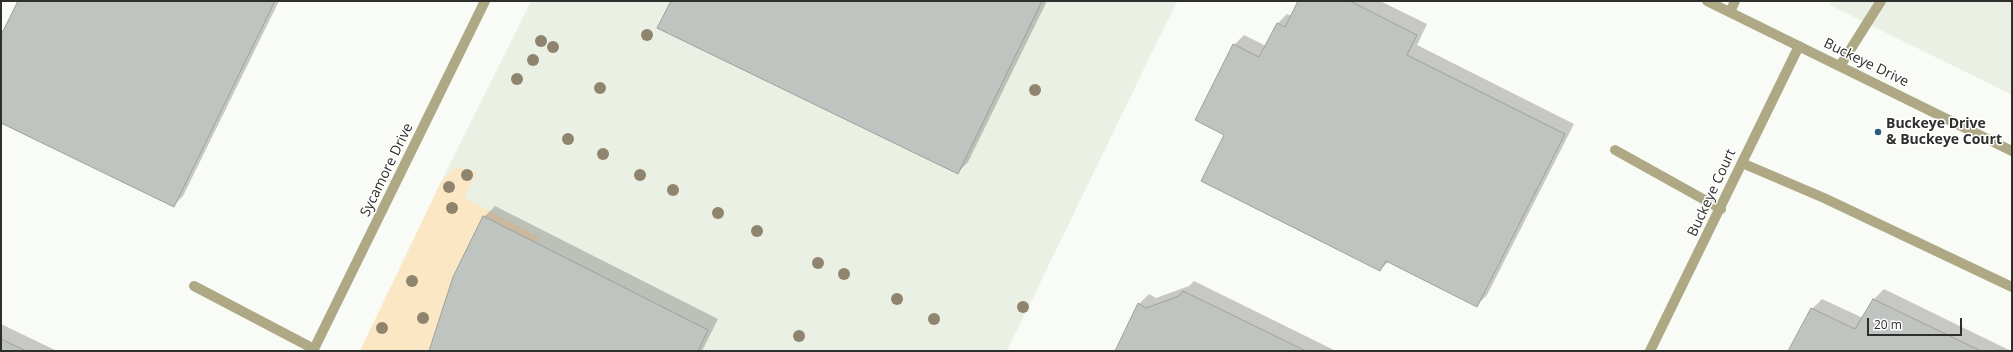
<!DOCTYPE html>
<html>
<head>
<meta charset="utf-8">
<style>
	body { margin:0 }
	#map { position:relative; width:2013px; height:352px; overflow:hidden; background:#f9fbf6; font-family:"Open Sans",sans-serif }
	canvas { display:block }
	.frame { position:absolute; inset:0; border:2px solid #2e2e2c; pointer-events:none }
	.scale { position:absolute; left:1867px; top:318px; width:95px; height:18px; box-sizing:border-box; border:2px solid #2e2e2c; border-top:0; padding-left:5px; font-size:12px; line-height:14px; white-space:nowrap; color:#2e2e2c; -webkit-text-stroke:3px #fff; paint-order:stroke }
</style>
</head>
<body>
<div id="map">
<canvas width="2013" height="352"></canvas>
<div class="frame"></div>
<div class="scale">20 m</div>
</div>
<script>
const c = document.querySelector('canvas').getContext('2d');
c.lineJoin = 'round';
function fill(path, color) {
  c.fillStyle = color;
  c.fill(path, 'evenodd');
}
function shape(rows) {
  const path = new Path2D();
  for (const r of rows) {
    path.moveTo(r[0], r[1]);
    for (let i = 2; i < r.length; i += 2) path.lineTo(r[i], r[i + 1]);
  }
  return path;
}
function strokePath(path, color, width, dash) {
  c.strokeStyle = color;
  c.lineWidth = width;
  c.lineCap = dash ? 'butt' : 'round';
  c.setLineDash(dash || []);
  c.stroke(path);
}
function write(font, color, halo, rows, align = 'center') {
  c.font = font + ' "Open Sans",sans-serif';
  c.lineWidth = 3;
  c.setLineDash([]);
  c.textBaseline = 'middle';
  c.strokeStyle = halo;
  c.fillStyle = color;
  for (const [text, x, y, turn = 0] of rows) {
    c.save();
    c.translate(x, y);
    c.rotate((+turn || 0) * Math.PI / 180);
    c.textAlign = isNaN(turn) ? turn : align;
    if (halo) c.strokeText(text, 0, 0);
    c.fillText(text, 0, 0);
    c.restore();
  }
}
fill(shape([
	[531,1,1177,1,1007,351,360,351,442,180],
	[1832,1,2012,1,2012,95,1830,5]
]), '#ebf0e4');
fill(shape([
	[457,167,477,172,464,198,539,237,536,243,483,216,453,277,429,351,360,351,442,180]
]), '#fce7c5');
fill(shape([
	[19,1,279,1,183,196,173,206,1,122,1,37],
	[672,1,1047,1,968,162,957,173],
	[1299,1,1380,1,1427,24,1417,45,1574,124,1487,295,1477,305,1389,261,1380,270,1226,134,1234,45,1244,35,1266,46,1277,24,1287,14,1292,16],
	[495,206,718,319,702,351,431,351,484,217],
	[1194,281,1336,351,1116,351,1139,304,1149,294,1156,298,1189,286],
	[1884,289,2011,351,1790,351,1812,309,1822,299,1863,318,1874,299],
	[1,324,57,351,1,351]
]), '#0003');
const building = shape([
	[18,1,275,1,174,207,1,123,1,35,18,1],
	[671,1,1042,1,958,174,657,28,671,1],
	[1298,1,1350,1,1417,35,1407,55,1565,134,1477,307,1386,261,1380,271,1201,181,1224,135,1195,120,1233,44,1259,57,1277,23,1285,27,1298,1],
	[483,216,708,330,698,351,429,351,453,277,483,216],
	[1183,291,1306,351,1115,351,1138,303,1146,308,1179,296,1183,291],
	[1873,299,1981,351,1788,351,1811,308,1855,329,1873,299],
	[1,339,26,351,1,351,1,339]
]);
fill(building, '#c0c4c0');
strokePath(building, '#9da19d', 1);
strokePath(shape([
	[1730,12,1735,1],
	[1840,66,1881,1],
	[1615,150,1721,209],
	[1742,163,1824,198,2012,287],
	[194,286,314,349]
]), '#aea984', 10);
strokePath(shape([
	[1650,351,1799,46]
]), '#aea984', 10);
strokePath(shape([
	[1707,1,2012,151],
	[313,351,485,1]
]), '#aea984', 10);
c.fillStyle = '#8f856f';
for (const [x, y] of [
	[647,35],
	[541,41],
	[553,47],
	[533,60],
	[517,79],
	[600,88],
	[1035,90],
	[568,139],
	[603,154],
	[467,175],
	[640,175],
	[449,187],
	[673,190],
	[452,208],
	[718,213],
	[757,231],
	[818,263],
	[844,274],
	[412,281],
	[897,299],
	[1023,307],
	[423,318],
	[934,319],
	[382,328],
	[799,336]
]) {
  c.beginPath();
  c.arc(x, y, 6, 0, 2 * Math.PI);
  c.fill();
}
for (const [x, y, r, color] of [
	[1878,132,4,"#2c5e7b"]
]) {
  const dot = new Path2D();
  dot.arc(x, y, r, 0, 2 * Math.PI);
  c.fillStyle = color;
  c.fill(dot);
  strokePath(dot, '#fff', 1.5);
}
write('14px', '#2e2e2c', '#fff', [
	["Buckeye Drive",1866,63,26],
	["Sycamore Drive",387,170,-64],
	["Buckeye Court",1712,193,-65]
]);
write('bold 14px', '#2e2e2c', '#fff', [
	["Buckeye Drive",1886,124],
	["& Buckeye Court",1886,140]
], 'left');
</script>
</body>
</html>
